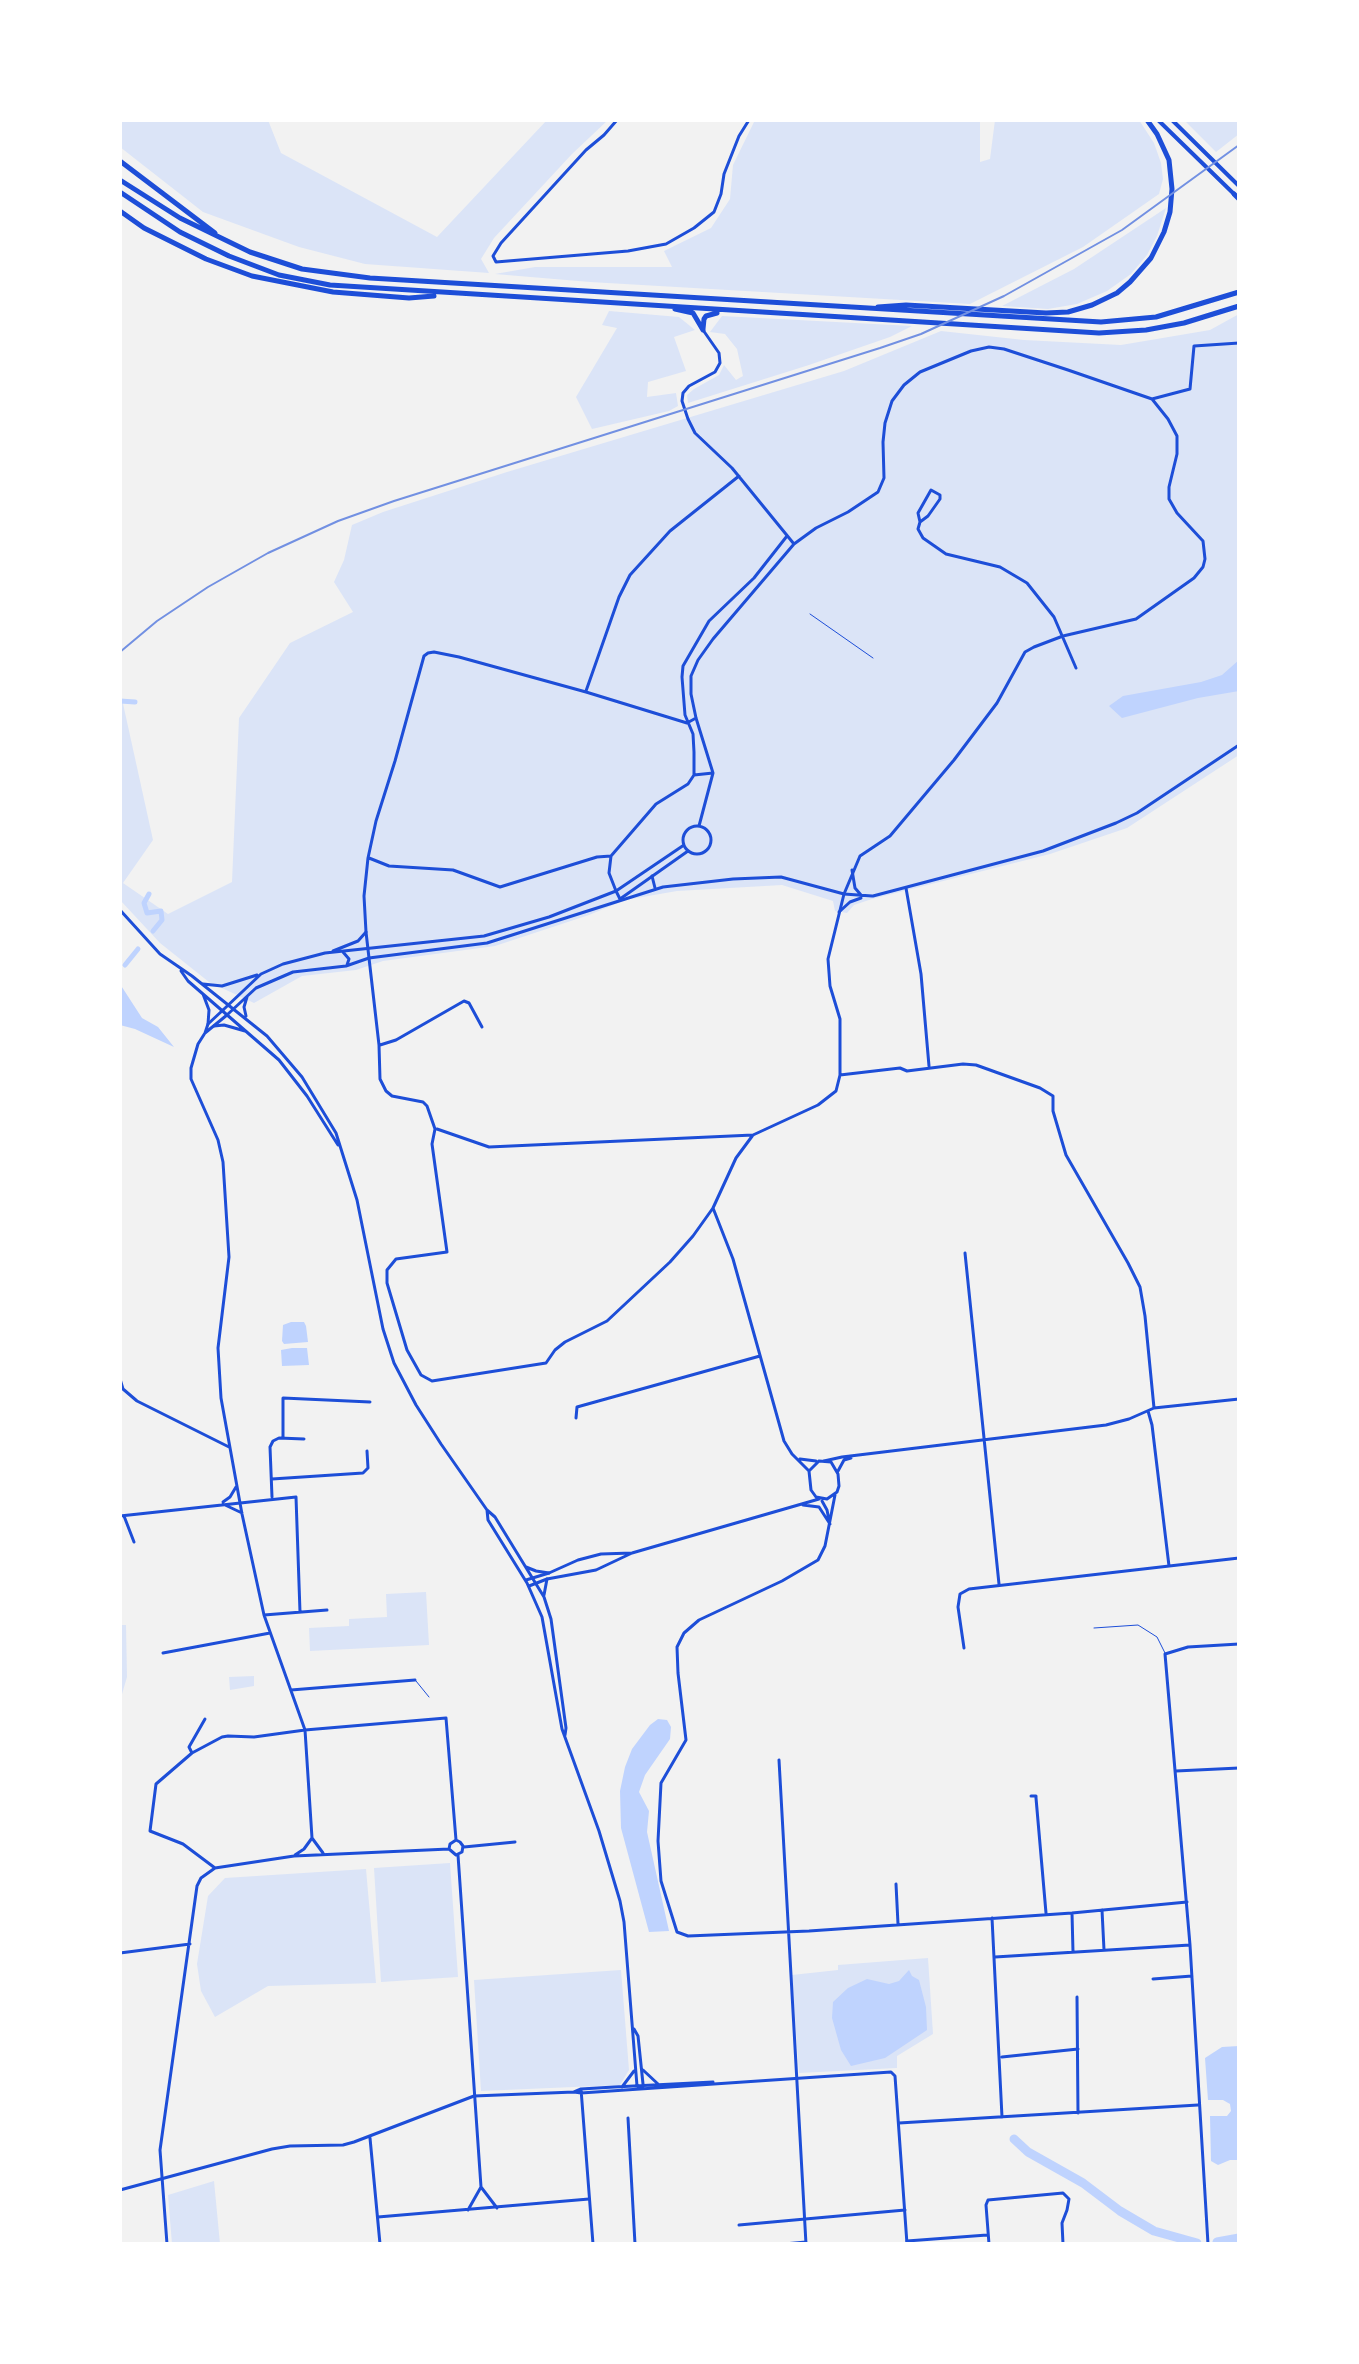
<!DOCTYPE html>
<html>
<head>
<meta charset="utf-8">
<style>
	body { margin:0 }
	#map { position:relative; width:1359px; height:2364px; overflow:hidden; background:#f2f2f2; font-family:Bitter,serif }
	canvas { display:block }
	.frame { position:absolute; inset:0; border:122px solid #fff; pointer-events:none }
</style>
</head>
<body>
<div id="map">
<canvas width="1359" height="2364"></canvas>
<div class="frame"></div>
</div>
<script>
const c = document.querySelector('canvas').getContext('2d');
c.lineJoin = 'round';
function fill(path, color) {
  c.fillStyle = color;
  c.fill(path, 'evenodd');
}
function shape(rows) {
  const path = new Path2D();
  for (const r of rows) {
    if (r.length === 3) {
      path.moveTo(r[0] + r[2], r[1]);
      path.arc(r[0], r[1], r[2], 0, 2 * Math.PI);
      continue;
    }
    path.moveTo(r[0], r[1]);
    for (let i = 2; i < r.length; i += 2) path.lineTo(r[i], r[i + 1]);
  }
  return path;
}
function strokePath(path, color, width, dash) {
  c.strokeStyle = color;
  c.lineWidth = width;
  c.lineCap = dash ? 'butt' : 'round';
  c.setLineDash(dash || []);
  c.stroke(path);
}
fill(shape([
	[120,120,268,120,281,153,437,237,547,120,608,120,572,154,494,238,481,259,489,273,365,264,299,247,203,212,120,147],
	[755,120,980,120,980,162,990,159,995,120,1139,120,1154,143,1161,163,1163,179,1159,194,1083,247,970,304,590,282,495,274,535,267,672,267,664,251,711,228,730,199,733,165],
	[1184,120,1239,120,1239,134,1216,152],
	[1166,208,1157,236,1147,255,1131,274,1107,291,1077,304,1048,309,1002,306,1074,269],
	[609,311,679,317,695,330,674,337,686,371,648,382,647,397,676,393,678,406,669,411,592,429,576,397,617,328,602,325],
	[1239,314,1239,755,1127,828,1050,854,872,899,854,905,847,913,835,911,833,901,782,885,677,891,625,900,589,915,495,946,383,961,356,970,302,976,254,1003,209,982,160,943,120,900,120,690,153,840,123,883,168,914,232,882,239,718,290,643,353,612,334,582,344,560,352,525,383,512,507,472,844,371,941,331,1024,340,1121,345,1210,330],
	[722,316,912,326,890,337,809,365,688,403,687,395,694,389,719,375,724,365,736,380,743,376,737,349,725,334,710,332],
	[426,1592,429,1645,310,1651,309,1628,349,1626,349,1619,387,1617,386,1594],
	[120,1625,126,1625,127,1677,120,1701],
	[254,1676,254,1686,230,1690,229,1677],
	[450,1863,458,1977,381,1982,374,1868],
	[366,1869,376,1983,268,1986,215,2017,201,1991,197,1964,208,1896,225,1878],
	[928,1958,933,2034,897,2056,897,2068,799,2073,792,1975,838,1970,838,1965],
	[621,1970,629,2070,620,2085,481,2091,474,1980],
	[214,2181,220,2244,172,2244,168,2195]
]), '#dbe4f7');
fill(shape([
	[1239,660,1239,691,1198,698,1122,718,1109,706,1123,696,1201,682,1222,675],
	[120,984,142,1018,158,1027,174,1047,135,1029,120,1025],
	[291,1322,304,1322,306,1326,308,1342,284,1344,282,1341,283,1325],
	[292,1348,307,1348,309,1365,282,1366,281,1350],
	[658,1719,667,1720,671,1727,670,1739,645,1775,639,1792,649,1811,647,1832,669,1931,649,1932,621,1828,620,1791,625,1767,632,1749,650,1725],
	[909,1970,912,1976,919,1980,926,2007,927,2030,885,2058,851,2066,841,2050,832,2018,833,2002,848,1988,867,1979,889,1984,899,1981],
	[1239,2046,1239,2160,1230,2160,1218,2165,1211,2161,1210,2116,1227,2116,1231,2111,1230,2104,1223,2100,1208,2100,1205,2058,1222,2047]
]), '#bfd3fe');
strokePath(shape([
	[120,701,135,702],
	[149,894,144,903,147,913,161,911,162,920,153,931],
	[125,965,138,949]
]), '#bfd3fe', 5);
strokePath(shape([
	[1014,2139,1028,2152,1083,2183,1120,2211,1154,2231,1197,2243],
	[1217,2242,1239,2238]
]), '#bfd3fe', 9);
strokePath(shape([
	[810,614,873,658],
	[1094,1628,1138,1625,1157,1637,1165,1653],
	[416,1681,429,1697]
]), '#1d4ed8', 1);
strokePath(shape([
	[617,120,604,135,586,150,501,243,493,256,496,262,628,251,666,244,694,228,714,212,721,194,724,174,739,136,749,120],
	[703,330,719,353,720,363,715,372,689,386,683,393,682,401,688,419,695,433,732,468,794,544],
	[1152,399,1190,389,1194,346,1239,343],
	[920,522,918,513,931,490,940,495,940,499,928,516,920,522,918,529,923,538,946,554,1000,567,1027,583,1054,617,1076,668],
	[586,691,619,597,630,575,670,531,739,476],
	[696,718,687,723,586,692,459,657,434,652,428,653,424,656,395,761,376,821,368,858,364,896,366,932,379,1045,380,1079,386,1091,392,1096,423,1102,427,1106,435,1129,432,1144,447,1252,396,1259,387,1270,387,1283,407,1350,421,1375,432,1381,546,1363,555,1350,565,1342,607,1321,670,1262,693,1236,713,1208,736,1158,753,1135,818,1105,836,1091,840,1075,840,1019,830,986,828,959,844,894,860,856,890,836,954,760,997,703,1025,652,1034,647,1063,636,1136,619,1194,578,1203,567,1205,559,1203,541,1177,513,1169,499,1169,487,1177,454,1177,436,1168,419,1152,399,1068,370,1004,349,989,347,971,351,920,372,904,385,892,401,885,423,883,442,884,478,878,492,848,512,816,528,794,544,713,639,698,660,691,676,691,694,696,718,713,773,699,826],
	[694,775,713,773],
	[697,840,14],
	[611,856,609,873,616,891,684,845],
	[369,858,389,866,453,870,500,887,597,857,611,856,656,804,688,784,694,775,694,752,693,734,685,715,682,677,683,666,709,621,754,578,787,536],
	[906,888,921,974,929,1066],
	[620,899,688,851],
	[223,1010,208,1024,205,1033,198,1044,191,1068,191,1079,218,1140,223,1162,229,1257,218,1348,221,1398,242,1514,264,1615,305,1730,312,1838,323,1853],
	[205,1033,227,1015],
	[380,1045,396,1040,464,1001,469,1003,482,1027],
	[840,1075,900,1068,907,1071,963,1064,976,1065,1040,1088,1053,1096,1053,1111,1066,1155,1128,1263,1140,1287,1145,1316,1154,1408],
	[437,1129,489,1147,753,1135],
	[713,1208,733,1259,784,1441,792,1454,809,1471],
	[965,1253,999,1584],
	[120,1379,123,1389,137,1401,229,1447],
	[1148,1411,1152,1425,1169,1566],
	[576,1418,577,1407,760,1356],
	[283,1438,283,1398,370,1402],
	[800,1459,816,1461],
	[819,1461,831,1462,838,1474,839,1486,837,1492,827,1499,816,1497,811,1490,809,1471,819,1461],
	[824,1461,842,1457,1106,1425,1129,1419,1154,1408,1239,1399],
	[838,1471,844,1460,851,1458],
	[272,1479,363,1473,368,1468,367,1451],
	[835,1495,825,1546,818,1560,782,1581,699,1620,684,1633,677,1647,678,1673,686,1740,661,1783,658,1841,661,1881,677,1932,688,1936,809,1931,1072,1913,1187,1902],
	[272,1497,270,1447,273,1441,279,1438,304,1439],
	[822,1501,827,1510,829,1520],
	[223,1502,230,1497,236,1487],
	[223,1504,242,1513],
	[803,1505,819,1507,830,1524],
	[120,1516,296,1497,300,1612],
	[124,1516,134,1542],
	[526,1580,549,1573,578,1560,601,1554,632,1553,819,1499],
	[529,1586,547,1579,596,1570,632,1553],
	[264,1615,327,1610],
	[964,1648,958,1607,960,1594,969,1589,1239,1558],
	[163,1653,270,1633],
	[291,1690,415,1680],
	[192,1753,189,1747,205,1719],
	[779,1760,806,2244],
	[1176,1771,1239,1768],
	[1031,1796,1036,1796,1036,1798,1046,1913],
	[464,1847,515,1842],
	[295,1855,304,1849,312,1838],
	[458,1855,481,2187,497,2208],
	[215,1868,183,1844,150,1831,156,1784,192,1753,222,1737,228,1736,254,1737,305,1730,446,1718,456,1840],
	[896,1884,898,1924],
	[1102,1910,1104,1950],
	[1072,1913,1073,1952],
	[992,1918,1002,2117],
	[120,1953,190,1944],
	[995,1957,1190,1945],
	[1153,1979,1192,1976],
	[1077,1997,1078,2113],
	[1002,2057,1078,2049],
	[628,2118,635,2244],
	[899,2123,1198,2105],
	[468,2210,481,2187],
	[378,2217,589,2199],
	[739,2225,905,2210],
	[907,2241,987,2235],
	[167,2244,160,2150,197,1886,201,1878,215,1868,294,1856,449,1849,456,1855,462,1852,463,1846,460,1842,456,1840,450,1844,449,1849],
	[784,2244,806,2242],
	[989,2244,986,2205,988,2200,1063,2193,1069,2199,1067,2210,1062,2223,1063,2244],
	[1208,2244,1190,1945,1165,1654,1188,1647,1239,1644]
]), '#1d4ed8', 3);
strokePath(shape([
	[852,870,855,888,861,895],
	[652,876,655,888],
	[873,896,1043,851,1116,823,1137,813,1239,745],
	[120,910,160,954,192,976,267,1036,302,1077,336,1133,357,1200,383,1329,394,1363,416,1405,441,1444,487,1510,495,1517,544,1597,551,1619,566,1728,565,1735],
	[839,912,850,902,861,898],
	[333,951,358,941,366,932],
	[343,952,349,959,347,965],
	[181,971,188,981,279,1060,307,1096,338,1145],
	[203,984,222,986,257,975],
	[203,994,209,1010,208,1024],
	[223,1010,261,974,283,964,325,953,484,936,549,917,616,891,620,899],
	[228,1014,256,988,293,972,346,966,369,958,487,943,663,887,733,879,781,877,844,894,872,896],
	[246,1016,244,1007,247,997],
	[214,1026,224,1025,245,1031],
	[487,1510,488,1520,527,1583,542,1617,562,1729,599,1831,620,1901,624,1922,637,2086,643,2088],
	[526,1567,536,1571,549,1573],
	[544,1595,547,1579],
	[634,2029,638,2036,643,2084],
	[643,2070,658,2084],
	[622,2087,634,2071],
	[581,2089,593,2244],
	[574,2092,581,2089,614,2087,713,2082],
	[370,2138,380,2244],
	[120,2190,272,2149,290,2146,343,2145,354,2142,474,2096,574,2092,581,2093,891,2072,895,2076,907,2244]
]), '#1d4ed8', 3);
strokePath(shape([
	[1158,120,1234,194],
	[1172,120,1239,186]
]), '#1d4ed8', 4);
strokePath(shape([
	[120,161,215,233],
	[120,180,180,218,250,252,302,269,370,278,1101,322,1156,317,1239,292],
	[120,192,180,232,229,256,279,275,330,285,1099,333,1146,330,1184,323,1239,306],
	[1234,194,1239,199],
	[120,211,144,228,206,259,252,276,333,292,409,298,434,296],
	[878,307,906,305,1046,313,1068,312,1092,305,1117,293,1130,282,1151,258,1164,232,1170,212,1172,189,1169,160,1157,134,1147,120],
	[675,309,693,313,703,330],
	[703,329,704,319,706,316,717,313]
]), '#1d4ed8', 5);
strokePath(shape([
	[120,652,157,621,208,587,268,553,338,521,394,501,880,348,921,334,1004,296,1122,230,1239,145]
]), '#7290e2', 2);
</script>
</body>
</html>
